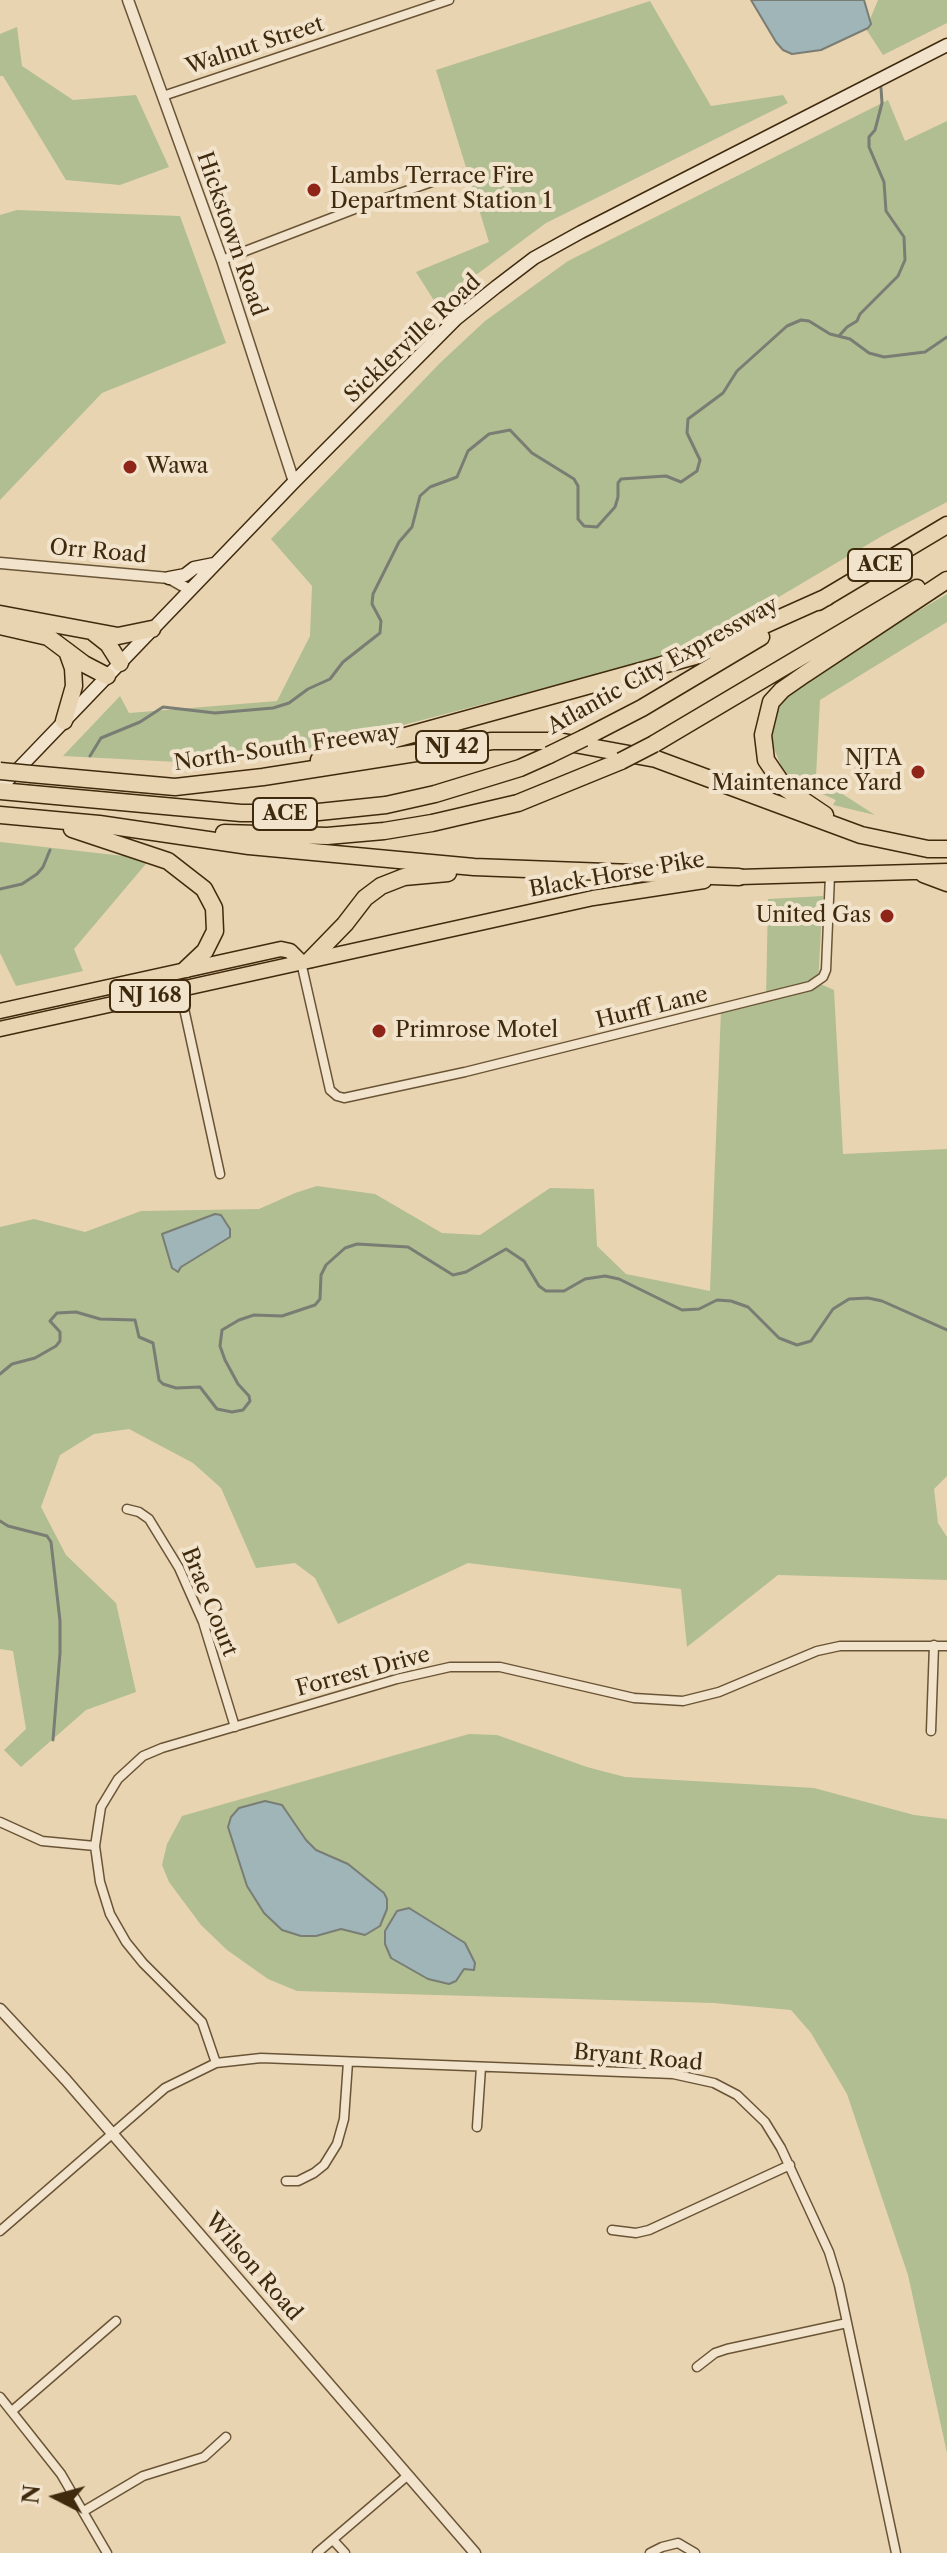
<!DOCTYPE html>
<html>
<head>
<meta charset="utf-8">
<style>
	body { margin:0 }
	#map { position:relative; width:947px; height:2553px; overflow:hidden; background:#e9d4b1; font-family:"Libre Caslon Text",serif }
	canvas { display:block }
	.north { position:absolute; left:16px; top:2457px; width:80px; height:80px; -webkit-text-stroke:6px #f1e3cc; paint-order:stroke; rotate:276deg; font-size:22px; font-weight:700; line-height:32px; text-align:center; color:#3f2a0d }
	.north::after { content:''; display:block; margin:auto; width:28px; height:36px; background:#3f2a0d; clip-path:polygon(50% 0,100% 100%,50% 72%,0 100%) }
</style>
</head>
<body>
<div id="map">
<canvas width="947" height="2553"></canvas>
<div class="north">N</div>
</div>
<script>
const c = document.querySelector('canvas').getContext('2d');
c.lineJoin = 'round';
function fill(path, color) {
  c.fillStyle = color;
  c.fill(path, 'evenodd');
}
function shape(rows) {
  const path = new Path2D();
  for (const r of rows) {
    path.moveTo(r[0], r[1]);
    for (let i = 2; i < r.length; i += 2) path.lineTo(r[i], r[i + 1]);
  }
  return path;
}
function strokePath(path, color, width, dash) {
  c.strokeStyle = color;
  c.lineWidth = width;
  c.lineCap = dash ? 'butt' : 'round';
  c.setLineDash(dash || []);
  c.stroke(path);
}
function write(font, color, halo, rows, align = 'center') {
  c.font = font + ' "Libre Caslon Text",serif';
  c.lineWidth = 8;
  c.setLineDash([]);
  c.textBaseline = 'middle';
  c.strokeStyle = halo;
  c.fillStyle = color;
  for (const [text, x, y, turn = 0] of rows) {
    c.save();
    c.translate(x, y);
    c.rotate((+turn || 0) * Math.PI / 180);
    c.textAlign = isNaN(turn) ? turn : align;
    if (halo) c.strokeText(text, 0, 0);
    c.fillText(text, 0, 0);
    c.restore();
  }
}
fill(shape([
	[878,0,947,0,947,23,883,55,866,29],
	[650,1,711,106,783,95,788,103,546,223,457,289,438,307,416,272,489,242,436,70],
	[17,27,22,66,73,100,136,95,169,167,120,185,66,180,3,76,0,76,0,34],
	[888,100,905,141,947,121,947,502,882,536,689,650,308,750,216,764,63,756,120,696,129,713,277,701,310,636,312,586,271,539,440,363,485,321,568,261],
	[17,210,180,216,226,343,102,393,0,500,0,215],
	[947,594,947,622,820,700,816,777,875,815,833,805,836,800,786,778,769,736,782,699,776,694],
	[0,842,150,859,74,949,83,971,16,986,0,953],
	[823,896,818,983,834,990,843,1154,947,1149,947,1476,934,1489,938,1523,947,1537,947,1580,778,1575,687,1647,681,1589,468,1563,338,1624,315,1578,295,1563,256,1568,221,1488,193,1463,129,1429,94,1434,60,1455,41,1507,66,1555,116,1603,136,1692,86,1710,21,1767,4,1750,26,1729,13,1651,0,1649,0,1227,34,1219,85,1232,141,1211,259,1209,295,1193,317,1186,375,1194,442,1233,480,1235,550,1188,594,1189,597,1246,626,1274,710,1291,721,1010,766,999,768,899],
	[469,1734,497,1735,587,1767,625,1777,814,1788,914,1815,947,1819,947,2453,908,2275,847,2094,811,2033,791,2010,714,2003,297,1991,268,1979,227,1950,201,1925,169,1882,162,1865,167,1844,182,1816]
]), '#b0be91');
const water = shape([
	[751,0,864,0,871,24,868,28,821,50,792,54,783,50,776,42,751,0],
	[215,1214,221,1215,230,1229,230,1237,181,1267,178,1272,172,1268,162,1234,215,1214],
	[265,1801,282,1805,306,1840,316,1850,348,1864,384,1893,387,1899,387,1909,380,1926,365,1935,341,1929,316,1936,301,1936,282,1930,264,1913,247,1886,228,1827,231,1817,239,1808,265,1801],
	[409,1908,465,1943,475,1963,474,1970,464,1969,456,1981,449,1984,428,1979,391,1958,385,1944,385,1931,397,1911,409,1908]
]);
fill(water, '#9fb5b8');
strokePath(water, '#797d74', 2);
strokePath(shape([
	[839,336,847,327,857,321,860,314,898,276,905,260,904,237,886,211,884,182,869,147,869,137,875,130,882,103,881,88],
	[90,756,101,738,140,722,163,707,215,713,273,708,289,703,308,689,330,679,343,662,380,633,381,621,372,604,373,594,399,542,412,527,420,496,430,487,457,477,468,451,489,434,510,430,532,453,574,479,578,486,578,519,584,526,597,527,615,507,618,497,618,483,621,479,666,476,681,482,697,471,700,460,687,433,688,419,723,393,737,371,787,326,801,320,809,321,830,334,850,339,869,353,884,357,925,352,947,337],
	[0,889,22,884,37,874,43,867,50,850],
	[0,1374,12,1364,35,1358,56,1346,60,1341,60,1332,50,1321,57,1313,76,1312,100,1319,135,1320,139,1337,153,1343,159,1380,163,1384,176,1388,200,1387,217,1409,232,1412,243,1410,250,1401,249,1396,238,1384,225,1360,220,1346,222,1330,239,1320,254,1315,282,1316,315,1305,320,1299,321,1275,326,1265,345,1248,357,1244,408,1247,453,1275,466,1272,506,1249,524,1261,539,1286,546,1291,564,1291,585,1279,605,1276,619,1279,682,1310,699,1309,717,1300,731,1301,748,1307,779,1338,797,1345,811,1341,833,1309,849,1299,868,1298,882,1301,947,1330],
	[0,1521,8,1526,47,1536,51,1542,60,1621,60,1653,53,1740]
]), '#797d74', 3);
const minor = shape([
	[163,96,449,0],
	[222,260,360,207,449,176],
	[301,962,330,1090,337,1096,344,1098,465,1072,810,986,823,977,826,970,830,875],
	[180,990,220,1174],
	[127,1509,139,1512,149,1519,179,1568,203,1622,235,1727],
	[931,1731,934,1645],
	[0,1822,42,1841,95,1846],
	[216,2063,202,2022,143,1963,126,1942,110,1914,100,1882,95,1846,101,1807,118,1779,143,1756,162,1748,397,1679,450,1667,500,1667,634,1698,683,1701,719,1692,817,1651,840,1646,947,1646],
	[477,2127,481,2067],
	[286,2181,298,2181,314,2173,324,2165,337,2144,344,2119,348,2062],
	[612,2230,636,2233,649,2230,790,2165],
	[0,2231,165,2088,216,2063,261,2058,673,2074,714,2083,737,2095,765,2122,781,2148,829,2252,839,2285,896,2553],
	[697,2367,715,2353,727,2349,847,2323],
	[0,2397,61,2474,107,2553],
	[12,2411,116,2321],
	[84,2511,143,2476,204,2457,226,2437],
	[333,2540,345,2553],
	[317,2553,407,2476],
	[650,2553,662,2547,678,2543,695,2553]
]);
const tertiary = shape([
	[128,0,222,260,294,482],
	[0,563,169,578,190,590],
	[0,2009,66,2080,475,2553]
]);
const secondary = shape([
	[169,578,185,575,194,568,214,564],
	[0,788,294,482,456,319,496,287,534,258,581,232,947,45]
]);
const primary = shape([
	[0,1011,281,949,290,951,300,961],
	[0,1029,593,898,704,881]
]);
const trunk = shape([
	[923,875,947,884],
	[739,877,947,871]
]);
const motorway = shape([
	[818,602,947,525],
	[0,614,118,636,152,629],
	[0,626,48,637,84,664,107,676],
	[94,633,108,644,120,663],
	[64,721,74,686,73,668,67,651],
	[584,738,642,708,761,637],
	[654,744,917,588],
	[319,760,695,656,827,597],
	[31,774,175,787,263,777,492,741,558,741,656,759,861,835,928,849,947,849],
	[0,791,241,813,309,813,386,805,435,794,520,768,549,755],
	[0,815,99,824,249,846,474,867,739,877],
	[825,815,785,788,766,760,763,735,771,702,782,690,805,674,947,580],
	[72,829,168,861,204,889,214,908,215,931,205,951,186,969],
	[224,833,327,836,384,831,432,823,518,803,621,761],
	[311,959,345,924,365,898,381,886,404,877,448,873]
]);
strokePath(minor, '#6a5436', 11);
strokePath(tertiary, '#6a5436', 13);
strokePath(secondary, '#3f2a0d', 15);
strokePath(primary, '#3f2a0d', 17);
strokePath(trunk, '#3f2a0d', 17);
strokePath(motorway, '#3f2a0d', 19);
strokePath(minor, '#f1e3cc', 8);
strokePath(tertiary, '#f1e3cc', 10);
strokePath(secondary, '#f1e3cc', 12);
strokePath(primary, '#e9d4b1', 14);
strokePath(trunk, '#e9d4b1', 14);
strokePath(motorway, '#e9d4b1', 16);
const motorwayBridge = shape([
	[549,755,584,738],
	[621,761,654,744],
	[0,771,31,774]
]);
strokePath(motorwayBridge, '#3f2a0d', 19, []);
strokePath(motorwayBridge, '#e9d4b1', 16);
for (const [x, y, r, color] of [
	[314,190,8,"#8f2418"],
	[130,467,8,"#8f2418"],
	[918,772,8,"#8f2418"],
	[887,916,8,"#8f2418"],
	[379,1031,8,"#8f2418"]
]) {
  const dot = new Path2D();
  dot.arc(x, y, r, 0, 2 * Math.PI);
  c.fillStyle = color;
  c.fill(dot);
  strokePath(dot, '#f1e3cc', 3);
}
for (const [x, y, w] of [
	[880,565,64],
	[452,747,72],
	[285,814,64],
	[150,996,80]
]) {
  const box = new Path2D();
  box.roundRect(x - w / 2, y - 16, w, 32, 6);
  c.fillStyle = '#f1e3cc';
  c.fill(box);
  strokePath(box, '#3f2a0d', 2);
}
write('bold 20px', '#3f2a0d', null, [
	["ACE",880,565],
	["NJ 42",452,747],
	["ACE",285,814],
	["NJ 168",150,996]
]);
write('22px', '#3f2a0d', '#f1e3cc', [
	["Walnut Street",255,46,-18],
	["Hickstown Road",231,234,71],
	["Sicklerville Road",413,339,-43],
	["Orr Road",98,552,5],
	["Atlantic City Expressway",663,666,-29],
	["North-South Freeway",287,748,-8],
	["Black Horse Pike",617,875,-10],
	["Hurff Lane",652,1008,-14],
	["Brae Court",209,1602,68],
	["Forrest Drive",363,1672,-15],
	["Bryant Road",638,2058,5],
	["Wilson Road",253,2267,49]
]);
write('22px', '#3f2a0d', '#f1e3cc', [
	["Lambs Terrace Fire",330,177],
	["Department Station 1",330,202],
	["Wawa",146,467],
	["NJTA",902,759,"right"],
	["Maintenance Yard",902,784,"right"],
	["United Gas",871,916,"right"],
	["Primrose Motel",395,1031]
], 'left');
</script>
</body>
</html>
